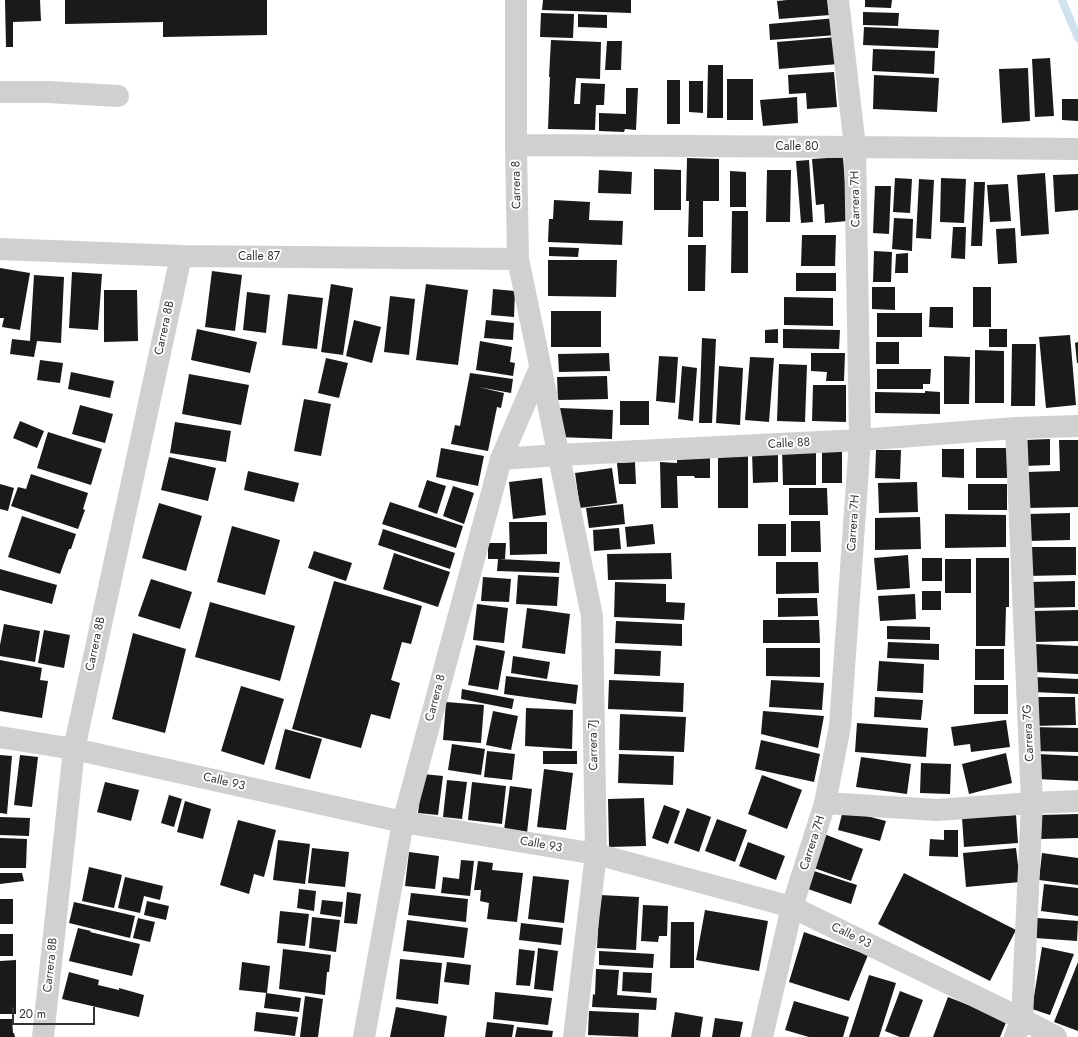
<!DOCTYPE html>
<html>
<head>
<meta charset="utf-8">
<style>
	body { margin:0 }
	#map { position:relative; width:1078px; height:1037px; overflow:hidden; background:#fff; font-family:Jost,sans-serif }
	canvas { display:block }
	.scale { position:absolute; left:12px; top:1007px; width:83px; height:18px; box-sizing:border-box; border:2px solid #333; border-top:0; padding-left:5px; font-size:12px; line-height:14px; white-space:nowrap; color:#333; -webkit-text-stroke:3px #fff; paint-order:stroke }
</style>
</head>
<body>
<div id="map">
<canvas width="1078" height="1037"></canvas>
<div class="scale">20 m</div>
</div>
<script>
const c = document.querySelector('canvas').getContext('2d');
c.lineJoin = 'round';
function shape(rows) {
  const path = new Path2D();
  for (const r of rows) {
    path.moveTo(r[0], r[1]);
    for (let i = 2; i < r.length; i += 2) path.lineTo(r[i], r[i + 1]);
  }
  return path;
}
function strokePath(path, color, width, dash) {
  c.strokeStyle = color;
  c.lineWidth = width;
  c.lineCap = dash ? 'butt' : 'round';
  c.setLineDash(dash || []);
  c.stroke(path);
}
function fill(path, color) {
  c.fillStyle = color;
  c.fill(path, 'evenodd');
}
function write(font, color, halo, rows, align = 'center') {
  c.font = font + ' Jost,sans-serif';
  c.lineWidth = 4;
  c.setLineDash([]);
  c.textBaseline = 'middle';
  c.strokeStyle = halo;
  c.fillStyle = color;
  for (const [text, x, y, turn = 0] of rows) {
    c.save();
    c.translate(x, y);
    c.rotate((+turn || 0) * Math.PI / 180);
    c.textAlign = isNaN(turn) ? turn : align;
    if (halo) c.strokeText(text, 0, 0);
    c.fillText(text, 0, 0);
    c.restore();
  }
}
strokePath(shape([
	[1062,0,1078,38]
]), '#cfe2ee', 8);
fill(shape([
	[5,0,40,0,41,21,13,22,13,47,6,47],
	[65,0,267,0,267,35,163,37,163,22,65,24],
	[543,0,631,0,631,13,542,10],
	[787,0,828,0,830,15,779,19,777,1],
	[865,0,892,0,891,8,865,7],
	[863,12,899,13,898,26,863,25],
	[541,13,574,14,573,38,540,37],
	[578,14,607,15,607,28,578,27],
	[836,18,837,35,770,40,769,24],
	[864,27,939,30,938,48,863,45],
	[836,37,838,64,779,69,777,42],
	[551,40,601,42,600,79,576,78,574,104,580,104,581,83,605,84,604,105,596,105,595,130,548,129,550,77,549,77],
	[607,41,622,41,621,70,605,70],
	[873,49,935,51,934,74,872,71],
	[1050,58,1054,116,1035,117,1032,59],
	[708,65,723,65,723,118,707,118],
	[1028,68,1030,121,1002,123,999,69],
	[834,72,837,107,807,109,806,93,789,94,788,75],
	[874,75,939,78,937,112,873,109],
	[727,79,753,79,753,120,727,120],
	[667,80,680,80,680,124,667,124],
	[689,81,703,81,703,113,689,112],
	[626,88,638,88,636,130,625,129,624,132,599,131,599,113,626,114],
	[797,97,798,123,763,126,760,100],
	[1062,99,1078,99,1078,121,1062,120],
	[843,157,848,221,825,223,824,204,816,205,812,159],
	[687,158,719,159,719,201,703,201,703,237,688,237,689,201,686,201],
	[809,160,813,222,801,223,796,161],
	[654,169,681,170,681,210,654,210],
	[599,170,632,172,631,194,598,193],
	[767,170,791,170,790,222,766,222],
	[730,171,746,172,746,207,730,207],
	[1045,173,1049,234,1021,236,1017,175],
	[1078,174,1078,210,1055,212,1053,175],
	[895,178,912,179,910,213,893,212],
	[941,178,966,179,964,223,940,222],
	[919,179,934,180,931,239,916,238],
	[974,182,985,182,982,246,971,246],
	[1008,184,1011,221,990,222,987,185],
	[875,186,891,186,889,234,873,233],
	[554,200,590,202,589,220,623,221,622,245,548,242,549,219,553,219],
	[732,211,748,211,748,273,731,273],
	[894,218,913,219,912,251,892,249],
	[953,227,966,227,965,259,951,258],
	[1015,228,1017,263,998,264,996,229],
	[802,235,836,235,835,266,801,266],
	[688,245,706,245,705,291,688,291],
	[549,247,579,248,578,257,549,256],
	[874,251,892,252,891,282,873,282],
	[908,253,908,273,895,273,896,254],
	[548,260,617,260,616,297,548,296],
	[0,268,30,273,20,330,2,327,4,318,0,318],
	[212,271,242,275,235,331,205,327],
	[72,272,102,274,98,330,69,328],
	[796,273,836,273,836,291,796,291],
	[34,275,64,277,61,343,37,341,34,357,10,354,12,339,30,341],
	[331,284,353,288,343,355,321,352],
	[426,284,468,290,458,365,416,360],
	[872,287,895,287,895,310,872,309],
	[973,287,991,287,991,327,973,327],
	[493,289,515,291,514,317,491,315],
	[104,290,137,290,138,341,104,342],
	[247,292,270,295,266,333,243,330],
	[288,294,323,298,317,349,282,345],
	[390,296,415,299,409,355,384,352],
	[784,297,833,298,833,326,784,325],
	[930,307,953,307,953,328,929,327],
	[551,311,601,311,601,347,551,347],
	[877,313,922,313,922,337,877,337],
	[354,320,381,327,372,363,346,356],
	[486,320,514,323,513,340,484,338],
	[197,329,257,342,250,373,191,360],
	[778,329,778,343,765,343,765,330],
	[783,329,840,330,839,349,783,348],
	[989,329,1007,329,1007,347,989,347],
	[1070,335,1076,405,1046,408,1039,337],
	[702,338,716,339,712,423,699,423],
	[480,341,512,347,510,362,515,363,513,376,476,370],
	[876,342,899,342,899,364,876,364],
	[1078,342,1078,363,1077,363,1075,343],
	[1012,344,1036,344,1035,406,1011,406],
	[975,350,1004,351,1004,403,975,403],
	[609,353,610,371,559,372,558,354],
	[811,353,845,353,844,381,826,381,827,372,811,371],
	[659,356,678,357,675,403,656,401],
	[944,356,970,357,969,404,944,404],
	[750,357,774,358,769,422,745,420],
	[326,358,348,363,339,398,318,393],
	[40,360,63,363,60,383,37,380],
	[779,364,807,365,805,422,777,421],
	[682,366,697,368,693,421,678,419],
	[719,366,743,368,740,425,716,423],
	[877,369,931,369,930,384,923,384,923,389,877,389],
	[71,372,114,381,110,398,68,389],
	[470,373,513,379,511,393,478,387,504,393,501,408,497,407,488,451,451,444,455,425,460,426],
	[189,374,249,385,241,425,182,414],
	[607,376,608,399,558,400,557,377],
	[813,385,846,385,846,422,812,421],
	[925,391,940,392,940,414,875,413,875,392,925,393],
	[304,399,331,404,321,456,294,451],
	[620,401,649,401,649,425,620,425],
	[80,405,113,414,105,443,72,434],
	[559,408,613,410,612,439,558,437],
	[20,421,44,431,37,448,13,438],
	[175,422,231,431,226,462,170,453],
	[48,432,102,449,91,485,37,468],
	[1050,439,1050,465,1026,466,1025,440],
	[1059,440,1078,440,1078,507,1027,508,1026,472,1060,471],
	[441,448,484,456,478,486,436,477],
	[816,448,816,485,783,485,782,449],
	[976,448,1008,448,1007,478,976,478],
	[942,449,964,449,964,478,942,477],
	[822,450,842,450,842,483,822,483],
	[876,450,901,450,900,479,875,478],
	[752,452,778,452,778,482,753,483],
	[718,454,748,454,748,508,718,508],
	[169,457,216,468,208,501,161,490],
	[677,458,710,458,710,478,695,478,694,476,677,476,678,508,661,508,660,462,677,463],
	[635,462,636,484,619,484,617,463],
	[612,468,617,503,580,508,575,473],
	[248,471,299,483,294,502,244,490],
	[31,474,88,493,83,509,85,510,78,529,11,506,18,487,26,489],
	[542,478,546,515,513,519,509,482],
	[427,480,446,486,437,514,418,507],
	[917,482,918,512,879,513,878,483],
	[0,484,14,488,8,511,0,509],
	[968,484,1007,484,1007,510,968,510],
	[453,486,474,493,464,524,443,516],
	[789,488,827,488,828,515,789,515],
	[390,502,463,526,456,548,382,524],
	[159,503,202,516,186,571,142,558],
	[623,504,625,524,589,528,586,508],
	[1070,513,1070,540,1028,541,1027,514],
	[945,514,1006,515,1006,547,945,548],
	[22,516,76,534,71,549,69,549,60,574,8,557],
	[920,517,921,549,875,550,875,518],
	[791,521,820,521,821,552,791,552],
	[509,522,547,522,547,554,510,555],
	[653,524,655,544,627,547,625,527],
	[758,524,786,524,786,556,758,556],
	[232,526,280,540,265,595,217,582],
	[619,528,621,549,594,551,593,530],
	[383,529,455,553,450,569,378,545],
	[488,543,506,543,505,559,488,559],
	[1025,547,1076,547,1076,575,1026,576],
	[314,551,352,563,346,581,308,568],
	[394,553,450,572,438,607,383,589],
	[671,553,672,579,608,580,607,554],
	[908,555,910,588,877,590,874,558],
	[922,558,942,558,942,581,922,581],
	[976,558,1009,558,1009,607,1006,607,1005,646,976,646],
	[498,559,560,562,559,573,497,571],
	[945,559,971,559,971,593,945,593],
	[776,562,818,562,819,593,776,594],
	[0,569,57,585,52,604,0,590],
	[518,575,559,577,557,606,516,604],
	[483,577,511,579,509,602,481,601],
	[151,579,192,592,180,629,138,616],
	[334,581,422,606,411,644,402,642,391,680,400,683,390,719,371,714,361,748,292,729],
	[1075,581,1075,607,1029,608,1029,582],
	[615,582,666,584,666,602,685,603,684,620,614,617],
	[922,591,941,591,941,610,922,610],
	[915,594,916,619,880,621,878,596],
	[778,598,817,598,818,616,778,617],
	[210,602,295,626,280,681,195,657],
	[477,604,508,608,504,643,473,640],
	[527,608,570,614,565,654,522,648],
	[1078,610,1078,641,1033,642,1033,611],
	[763,620,819,620,820,643,763,643],
	[616,621,682,624,682,646,615,643],
	[4,624,40,631,35,662,0,656,0,645],
	[887,626,930,627,930,640,887,639],
	[44,630,70,635,64,668,38,663],
	[133,633,186,649,165,733,112,719],
	[888,642,939,644,939,660,887,658],
	[1034,644,1078,646,1078,674,1032,672],
	[476,645,505,651,498,690,468,685],
	[766,648,820,648,820,677,766,676],
	[615,649,661,651,660,676,614,674],
	[975,649,1004,649,1004,680,975,680],
	[513,656,550,662,547,679,511,673],
	[0,660,42,668,40,680,48,681,42,718,0,711],
	[879,661,924,664,923,693,877,691],
	[506,676,578,685,576,704,504,694],
	[1034,677,1078,679,1078,694,1033,692],
	[609,680,684,683,683,712,608,709],
	[771,680,824,683,822,710,769,707],
	[974,685,1008,685,1008,714,974,714],
	[241,686,284,699,264,765,221,751],
	[462,689,514,699,512,709,461,699],
	[875,697,923,700,921,720,874,717],
	[1033,697,1075,697,1076,725,1033,726],
	[446,702,484,705,481,743,443,740],
	[526,708,573,710,572,749,525,746],
	[493,711,518,716,511,750,486,745],
	[763,711,824,716,818,748,761,734],
	[620,714,686,717,684,752,619,750],
	[1006,720,1010,747,971,752,970,744,954,746,951,727],
	[857,723,928,728,926,757,855,752],
	[1032,727,1078,728,1078,752,1031,751],
	[285,729,322,739,310,779,275,769],
	[761,740,820,754,814,782,755,769],
	[452,744,485,749,481,775,448,770],
	[487,751,515,754,512,780,484,777],
	[543,751,577,751,577,764,543,764],
	[1006,753,1012,783,969,794,962,764],
	[619,754,674,756,673,785,618,783],
	[1038,754,1078,756,1078,781,1036,779],
	[0,755,12,756,7,814,0,813],
	[20,755,38,757,32,807,14,805],
	[861,757,911,764,907,794,856,787],
	[921,763,951,764,950,794,920,793],
	[544,769,573,773,566,830,537,827],
	[423,774,443,776,438,815,418,813],
	[762,775,802,790,787,829,748,814],
	[447,780,467,782,462,819,443,817],
	[105,782,139,790,131,821,97,812],
	[472,782,506,786,502,824,468,820],
	[510,786,532,789,527,833,504,830],
	[169,795,182,799,174,827,161,823],
	[644,798,646,846,609,847,608,799],
	[185,801,211,809,203,839,177,832],
	[664,805,680,811,668,844,652,838],
	[687,808,711,817,699,852,674,843],
	[843,810,886,821,880,841,838,830],
	[1078,814,1078,838,1041,839,1040,815],
	[1016,815,1018,843,964,847,962,818],
	[0,817,30,818,29,836,0,835],
	[717,819,747,830,735,862,705,851],
	[238,820,276,830,264,877,254,874,249,894,220,885],
	[944,830,958,830,958,857,929,856,930,839,944,840],
	[824,834,863,849,851,881,811,867],
	[0,838,27,839,26,868,0,868],
	[278,840,310,844,305,884,273,880],
	[748,842,785,856,776,880,739,866],
	[312,848,349,852,345,887,308,883],
	[1016,848,1020,882,966,887,963,853],
	[409,852,439,856,435,889,405,886],
	[1042,853,1078,858,1078,885,1039,880],
	[461,860,474,861,470,896,441,893,443,877,459,879],
	[478,861,493,863,492,870,523,873,517,922,487,919,489,903,480,901,481,890,474,890],
	[89,867,122,875,114,908,82,901],
	[814,871,857,885,851,904,808,889],
	[0,873,22,873,24,881,0,884],
	[904,873,1016,930,990,981,878,924],
	[533,876,569,880,564,923,528,919],
	[125,877,163,886,160,900,144,896,140,913,118,908],
	[1044,884,1078,888,1078,916,1041,911],
	[299,889,316,891,314,911,297,908],
	[347,892,361,894,357,924,344,923],
	[411,893,468,899,466,922,408,915],
	[600,895,639,897,636,950,597,948],
	[0,899,13,899,13,924,0,924],
	[322,900,343,902,341,917,320,914],
	[147,901,169,906,166,920,144,915],
	[74,902,135,916,130,938,69,923],
	[643,905,668,906,667,936,659,936,658,942,641,941],
	[705,910,768,921,759,971,696,960],
	[280,911,309,914,305,946,277,943],
	[312,917,340,920,336,952,309,948],
	[138,918,155,922,150,942,133,938],
	[1037,918,1078,921,1077,941,1035,938],
	[407,920,468,928,464,958,403,951],
	[671,922,694,922,694,968,670,968],
	[521,923,563,928,561,945,519,940],
	[78,928,91,931,90,932,140,944,132,976,69,961],
	[804,932,868,955,849,1001,789,982],
	[0,934,13,934,13,956,0,956],
	[1042,947,1074,954,1050,1015,1032,1009],
	[538,948,558,951,553,991,534,989],
	[283,949,331,955,329,972,327,972,325,995,279,989],
	[519,949,535,951,530,986,516,985],
	[599,951,654,954,653,968,599,965],
	[400,959,442,963,438,1004,396,999],
	[16,960,16,1014,0,1014,0,961],
	[242,962,270,966,267,993,239,990],
	[447,962,471,965,469,985,444,982],
	[1078,962,1078,1031,1054,1022],
	[596,969,619,970,617,995,657,998,656,1010,592,1007,593,994,595,995],
	[69,972,99,980,98,985,119,990,119,988,144,995,139,1017,62,999],
	[623,972,652,973,651,993,622,991],
	[869,975,896,983,879,1037,849,1037],
	[900,991,923,1000,909,1037,900,1037,885,1031],
	[495,992,552,998,548,1025,493,1019],
	[266,993,301,998,299,1012,264,1008],
	[305,996,323,999,318,1037,300,1037],
	[948,997,1007,1020,1000,1037,933,1037],
	[794,1001,849,1017,843,1037,809,1037,785,1030],
	[396,1007,447,1016,444,1037,390,1037],
	[589,1011,639,1013,638,1037,588,1035],
	[256,1012,298,1017,295,1036,254,1031],
	[675,1012,703,1017,700,1037,671,1037],
	[715,1018,743,1022,740,1037,712,1037],
	[0,1019,12,1019,13,1033,14,1033,15,1037,0,1037],
	[487,1022,514,1025,512,1037,485,1037],
	[517,1027,553,1031,552,1037,515,1037]
]), '#1a1a1a');
strokePath(shape([
	[516,0,516,145,518,259,592,616,596,854,574,1037],
	[0,92,48,92,118,96],
	[516,145,855,147,1078,149],
	[0,249,181,256,518,259],
	[501,459,558,455,860,440,1016,428,1078,426],
	[0,737,74,749,403,822,596,854,792,907,1022,1019,1056,1037],
	[825,803,937,810,1032,803,1078,801],
	[43,1037,74,749,181,256],
	[364,1037,403,822,501,459,540,368],
	[762,1037,792,907,825,803,840,726,860,440,855,147,838,0],
	[1015,1037,1022,1019,1032,803,1016,428]
]), '#d0d0d0', 22);
write('12px', '#333', '#fff', [
	["Calle 80",797,147],
	["Carrera 8",517,185,-91],
	["Carrera 7H",856,199,-91],
	["Calle 87",259,257],
	["Carrera 8B",165,328,-78],
	["Calle 88",789,444,-3],
	["Carrera 7H",854,523,-86],
	["Carrera 8B",96,644,-78],
	["Carrera 8",436,698,-75],
	["Carrera 7G",1029,733,-93],
	["Carrera 7J",594,745,-91],
	["Calle 93",224,782,13],
	["Carrera 7H",813,843,-72],
	["Calle 93",541,845,10],
	["Calle 93",851,936,26],
	["Carrera 8B",51,965,-84]
]);
</script>
</body>
</html>
